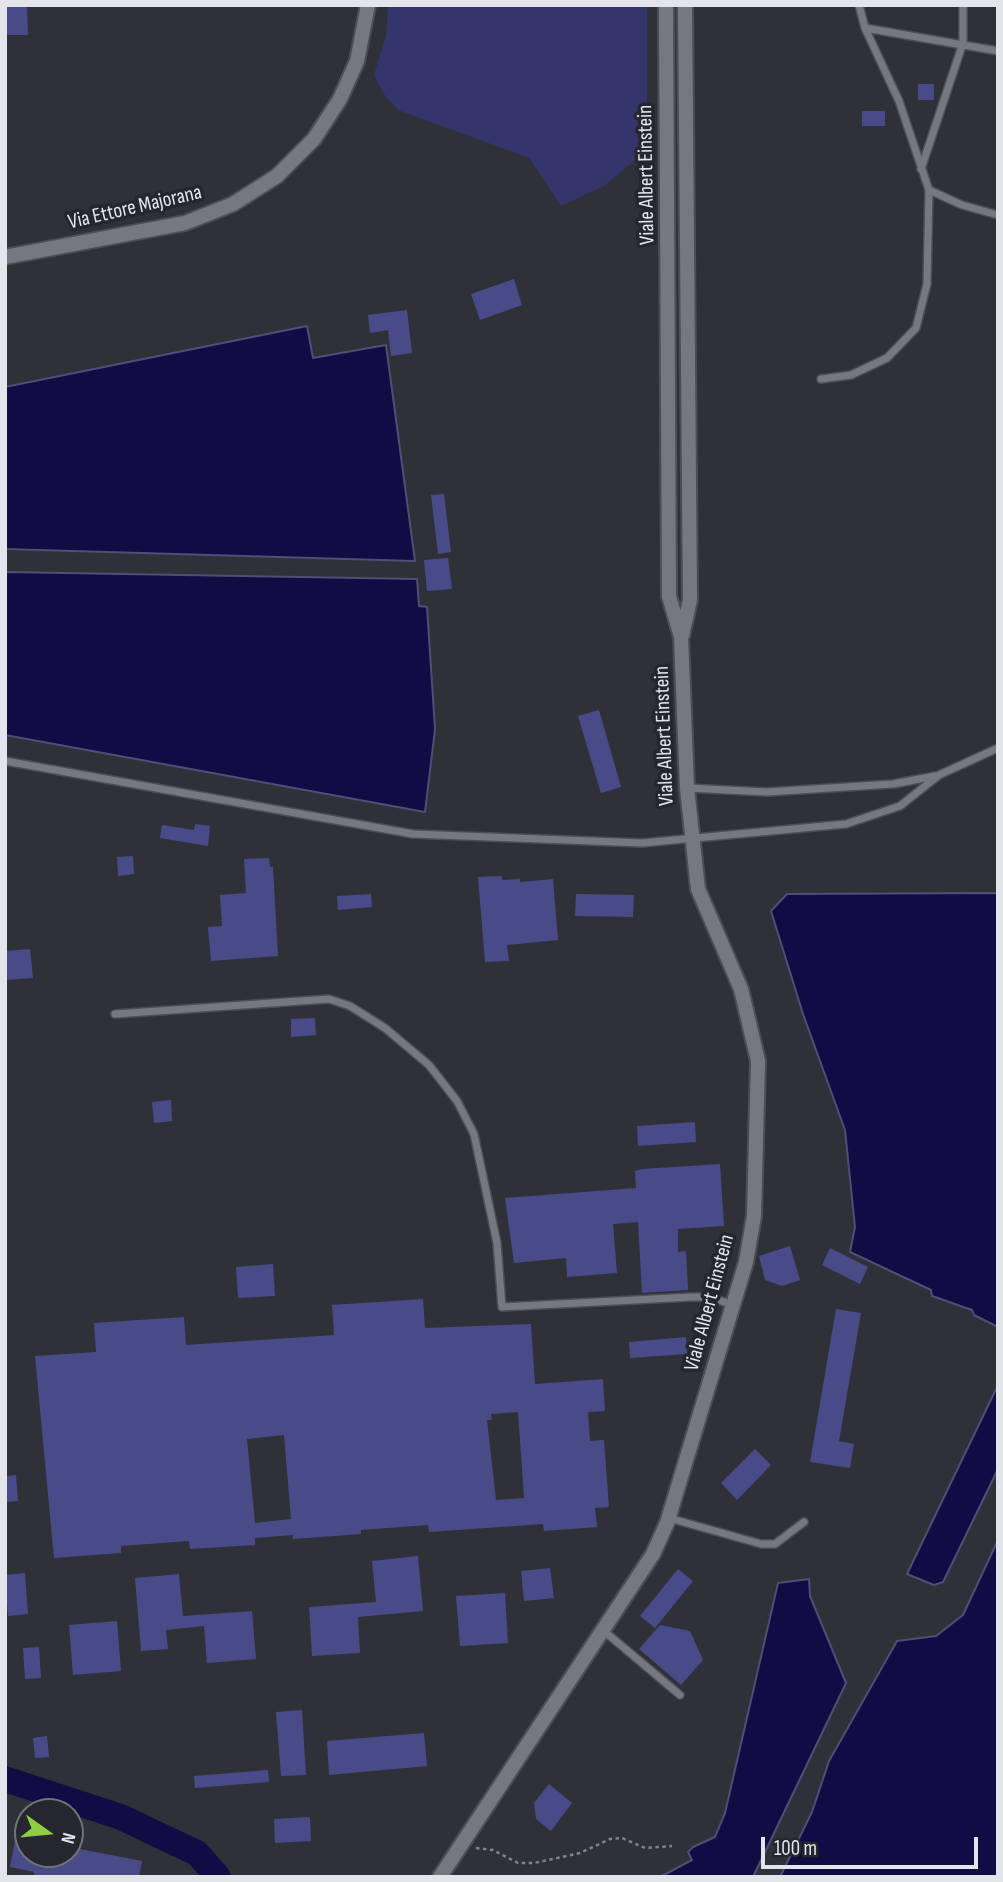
<!DOCTYPE html>
<html>
<head>
<meta charset="utf-8">
<style>
	body { margin:0 }
	#map { position:relative; width:1003px; height:1882px; overflow:hidden; background:#303138; font-family:"Sofia Sans Condensed",sans-serif }
	canvas { display:block }
	.frame { position:absolute; inset:0; border:7px solid #e4e5ea; pointer-events:none }
	.north { position:absolute; left:14px; top:1798px; width:70px; height:70px; box-sizing:border-box; background:#26272e; border:2px solid #727379; border-radius:50%; rotate:105deg; font-size:19px; font-weight:700; line-height:28px; text-align:center; color:#e4e5ea }
	.north::after { content:''; display:block; margin:auto; width:24px; height:32px; background:#8fcd42; clip-path:polygon(50% 0,100% 100%,50% 72%,0 100%) }
	.scale { position:absolute; left:761px; top:1837px; width:217px; height:32px; box-sizing:border-box; border:4px solid #e4e5ea; border-top:0; padding-left:9px; font-size:21px; line-height:24px; white-space:nowrap; color:#e4e5ea; -webkit-text-stroke:5px #26272e; paint-order:stroke }
</style>
</head>
<body>
<div id="map">
<canvas width="1003" height="1882"></canvas>
<div class="frame"></div>
<div class="north">N</div>
<div class="scale">100 m</div>
</div>
<script>
const c = document.querySelector('canvas').getContext('2d');
c.lineJoin = 'round';
function fill(path, color) {
  c.fillStyle = color;
  c.fill(path, 'evenodd');
}
function shape(rows) {
  const path = new Path2D();
  for (const r of rows) {
    path.moveTo(r[0], r[1]);
    for (let i = 2; i < r.length; i += 2) path.lineTo(r[i], r[i + 1]);
  }
  return path;
}
function strokePath(path, color, width, dash) {
  c.strokeStyle = color;
  c.lineWidth = width;
  c.lineCap = dash ? 'butt' : 'round';
  c.setLineDash(dash || []);
  c.stroke(path);
}
function write(font, color, halo, rows, align = 'center') {
  c.font = font + ' "Sofia Sans Condensed",sans-serif';
  c.lineWidth = 7;
  c.setLineDash([]);
  c.textBaseline = 'middle';
  c.strokeStyle = halo;
  c.fillStyle = color;
  for (const [text, x, y, turn = 0] of rows) {
    c.save();
    c.translate(x, y);
    c.rotate((+turn || 0) * Math.PI / 180);
    c.textAlign = isNaN(turn) ? turn : align;
    if (halo) c.strokeText(text, 0, 0);
    c.fillText(text, 0, 0);
    c.restore();
  }
}
fill(shape([
	[388,5,647,5,647,150,604,186,561,206,529,158,398,110,383,93,374,75,386,35]
]), '#34356a');
const water = shape([
	[307,326,313,358,386,345,415,561,5,549,5,387,307,326],
	[5,572,417,579,419,606,427,607,435,729,425,812,5,735,5,572],
	[998,893,998,1327,974,1315,972,1310,932,1296,931,1290,850,1252,855,1227,845,1130,803,1014,771,911,787,894,998,893],
	[998,1385,998,1469,943,1582,934,1585,907,1574,998,1385],
	[998,1540,998,1877,780,1877,812,1812,829,1761,897,1641,936,1636,963,1615,998,1540],
	[809,1579,810,1596,846,1683,753,1877,660,1877,692,1860,688,1852,693,1847,715,1837,725,1813,778,1583,809,1579]
]);
fill(water, '#130b44');
strokePath(water, '#524c76', 2);
strokePath(shape([
	[5,1779,121,1817,167,1839,197,1853,218,1877]
]), '#130b44', 26);
fill(shape([
	[5,5,27,5,28,35,5,35],
	[918,84,934,84,934,100,918,100],
	[862,111,885,111,885,126,862,126],
	[514,279,522,305,480,320,471,294],
	[407,310,412,353,391,356,388,330,370,333,368,315],
	[444,494,451,552,438,554,431,495],
	[448,558,452,589,427,591,424,560],
	[599,710,621,787,601,793,578,716],
	[195,824,210,826,208,846,160,838,162,825,194,830],
	[133,856,134,874,118,876,117,857],
	[269,858,270,867,273,867,278,956,211,961,208,927,222,926,220,895,246,893,244,859],
	[502,876,502,880,520,879,520,882,553,879,558,940,507,945,509,961,485,962,478,877],
	[371,894,372,907,338,910,337,896],
	[576,894,634,895,633,917,575,916],
	[30,949,33,978,5,980,5,951],
	[315,1018,316,1035,291,1037,291,1019],
	[171,1100,172,1121,154,1123,152,1102],
	[695,1122,696,1142,638,1146,637,1126],
	[720,1164,724,1226,678,1229,678,1252,686,1251,688,1290,642,1293,638,1222,613,1224,617,1273,567,1277,566,1258,514,1263,505,1198,636,1188,635,1171,642,1169],
	[790,1246,800,1280,782,1286,765,1280,759,1256],
	[830,1248,868,1267,860,1284,822,1265],
	[273,1264,275,1296,238,1298,236,1267],
	[423,1299,425,1328,531,1324,535,1384,603,1379,605,1411,588,1412,590,1441,604,1440,609,1507,595,1508,597,1527,544,1531,543,1524,429,1532,428,1525,361,1530,361,1534,293,1539,293,1535,255,1538,255,1545,190,1549,189,1541,121,1546,121,1553,54,1558,35,1356,96,1352,94,1323,184,1317,186,1345,334,1335,332,1305],
	[518,1412,524,1498,496,1500,487,1420,492,1420,491,1414],
	[284,1435,291,1519,255,1523,247,1439],
	[836,1309,861,1313,839,1441,854,1444,850,1468,810,1462],
	[686,1337,687,1354,630,1358,629,1342],
	[755,1449,771,1465,737,1500,721,1483],
	[16,1475,18,1501,5,1502,5,1476],
	[418,1556,423,1611,358,1617,360,1653,312,1656,309,1607,376,1602,372,1561],
	[550,1568,554,1598,524,1601,521,1571],
	[678,1569,693,1581,655,1628,640,1616],
	[25,1573,28,1614,8,1616,5,1575],
	[179,1574,183,1616,252,1611,256,1659,207,1663,204,1626,166,1630,168,1649,141,1651,135,1578],
	[505,1593,508,1643,460,1646,456,1596],
	[117,1621,121,1671,73,1675,69,1625],
	[660,1625,690,1631,703,1660,681,1685,639,1649],
	[39,1647,41,1678,25,1679,23,1648],
	[302,1710,306,1775,281,1776,276,1712],
	[424,1733,427,1766,329,1775,327,1741],
	[47,1736,49,1757,35,1758,33,1738],
	[268,1770,269,1782,195,1788,194,1776],
	[549,1784,572,1803,551,1831,536,1819,534,1803],
	[310,1817,311,1841,275,1843,274,1819],
	[15,1840,28,1842,28,1854,70,1854,70,1847,142,1861,139,1877,34,1875,34,1872,10,1867]
]), '#494b89');
const lane = shape([
	[859,5,865,28,998,51],
	[921,169,963,43,963,5],
	[929,190,962,205,998,215],
	[821,379,851,375,887,358,916,328,927,284,929,190,899,101,865,28],
	[5,761,413,834,642,843,846,824,900,806,939,775,998,748],
	[687,788,767,792,893,784,935,776],
	[115,1014,329,999,350,1006,385,1028,429,1065,457,1101,474,1134,497,1243,502,1307,691,1297,710,1297,733,1305],
	[669,1518,761,1544,775,1544,804,1522],
	[604,1631,680,1695]
]);
const street = shape([
	[5,257,185,223,233,204,277,176,314,139,340,99,357,61,368,5],
	[682,636,690,600,685,5],
	[440,1877,653,1554,667,1523,746,1262,754,1216,758,1061,741,989,698,889,687,788,681,637,669,596,666,5]
]);
strokePath(lane, '#4d4d55', 10);
strokePath(street, '#4d4d55', 18);
strokePath(shape([
	[476,1848,493,1850,518,1863,534,1863,580,1853,610,1839,622,1838,645,1848,672,1846]
]), '#828389', 2.5, [3.5, 3.5]);
strokePath(lane, '#767780', 7);
strokePath(street, '#767780', 14);
write('21px', '#e4e5ea', '#26272e', [
	["Viale Albert Einstein",647,175,-91],
	["Via Ettore Majorana",135,208,-13],
	["Viale Albert Einstein",665,736,-92],
	["Viale Albert Einstein",710,1303,-75]
]);
</script>
</body>
</html>
